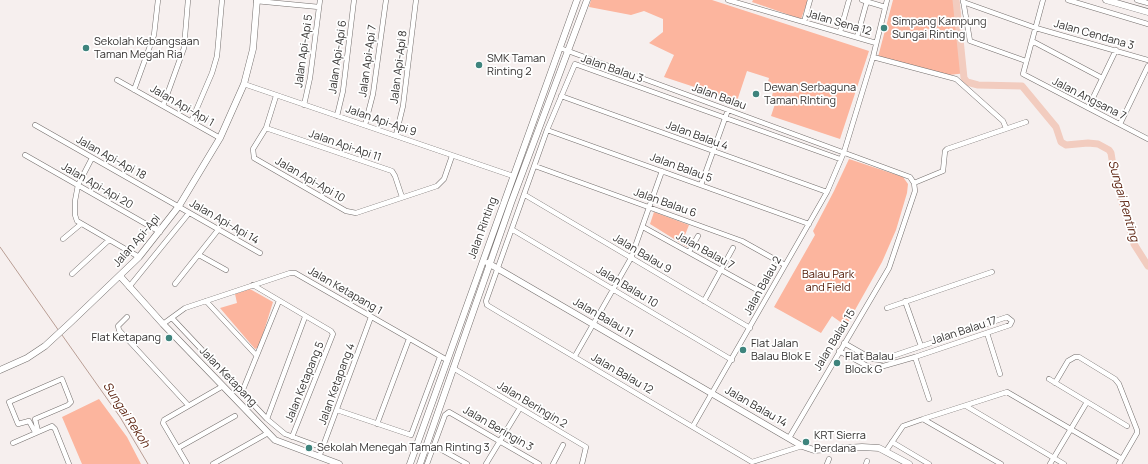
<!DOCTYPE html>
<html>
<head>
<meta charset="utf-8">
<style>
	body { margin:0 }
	canvas { display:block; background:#f6efee }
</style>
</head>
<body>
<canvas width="1148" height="464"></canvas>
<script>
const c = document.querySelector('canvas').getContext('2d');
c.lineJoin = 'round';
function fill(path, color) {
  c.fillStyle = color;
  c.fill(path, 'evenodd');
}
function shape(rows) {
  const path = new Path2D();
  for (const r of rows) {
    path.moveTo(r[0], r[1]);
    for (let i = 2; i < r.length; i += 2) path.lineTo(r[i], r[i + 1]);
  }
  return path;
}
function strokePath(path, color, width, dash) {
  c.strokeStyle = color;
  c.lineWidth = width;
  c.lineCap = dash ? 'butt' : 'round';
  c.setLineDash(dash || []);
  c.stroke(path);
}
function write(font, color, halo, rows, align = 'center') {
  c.font = font + ' Manrope,sans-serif';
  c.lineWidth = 3.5;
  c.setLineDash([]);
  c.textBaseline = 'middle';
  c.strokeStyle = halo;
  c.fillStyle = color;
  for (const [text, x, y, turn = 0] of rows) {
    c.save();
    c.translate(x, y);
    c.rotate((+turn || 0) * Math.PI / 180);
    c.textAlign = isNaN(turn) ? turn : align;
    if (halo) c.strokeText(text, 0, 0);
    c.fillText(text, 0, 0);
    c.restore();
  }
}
fill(shape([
	[591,0,712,0,869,51,840,139,771,116,777,98,772,96,774,88,767,86,769,78,747,71,737,101,664,77,674,55,649,43,663,32,663,19,644,11,631,15,589,7],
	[753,0,808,0,801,19,752,2],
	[893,0,959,0,966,73,949,75,878,57],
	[849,159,903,177,908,184,907,193,896,230,882,262,846,326,832,316,821,333,774,307,815,235,813,231,834,191],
	[654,212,689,225,685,235,691,240,687,247,650,224],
	[250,289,273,302,259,347,255,349,220,308,237,303,235,294],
	[99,399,127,437,141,464,82,464,62,417]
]), '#fcb59e');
strokePath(shape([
	[0,247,59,331],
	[62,335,120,417,148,464]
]), '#b99e94', 1);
strokePath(shape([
	[956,0,964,78,967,82,978,85,1022,86,1056,127,1061,142,1066,145,1088,143,1098,144,1109,150,1111,153,1115,178,1134,244,1148,266]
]), '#f2ccbf', 7);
const street = shape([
	[728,0,876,43],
	[862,0,885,7],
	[963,0,970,41,1026,61],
	[1043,0,1023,74,1148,139],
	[1068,0,1148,24],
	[1137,0,1148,3],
	[256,1,319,7],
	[963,2,1036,28,1148,60],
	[804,22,810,0],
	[840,32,849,0],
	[857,37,867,1],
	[1032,41,1102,78],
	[560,48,910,177,914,183,915,191,889,268,789,438],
	[873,57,956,79,1003,121,1006,128],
	[117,80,220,138],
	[244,84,513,176],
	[134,90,154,35,158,0],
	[276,96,266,128,253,149,254,158,346,211,356,213,437,186,444,179,452,156],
	[561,96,827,192],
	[304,105,310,78,320,0],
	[163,106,184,48,188,0],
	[1088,108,1116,50],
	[337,116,343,91,354,0],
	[191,122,212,73,217,56,222,0],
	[1120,124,1148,66],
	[35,125,260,253],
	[365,125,373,94,386,0],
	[266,128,392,171,395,176,402,197],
	[547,130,809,224],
	[396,135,403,106,416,0],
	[25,155,160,232],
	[92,158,78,185,75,201,75,215,77,221,139,257],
	[535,166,742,241,785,265],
	[914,183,943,171,945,151,947,149,1026,122],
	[701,185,728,110],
	[525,195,750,328],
	[643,227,759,291],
	[513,230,732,360],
	[63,239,81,224],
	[689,252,698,236],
	[199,255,226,270],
	[72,274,109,240],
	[175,284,218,230],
	[253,285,331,331,333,334,292,437],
	[129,287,189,213],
	[206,301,256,355],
	[704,301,733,248],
	[905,301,921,346],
	[887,308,992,272],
	[127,317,118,326,119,330,188,405],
	[172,318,267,419,285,434,323,448],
	[163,324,185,308,290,273,295,273,447,360],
	[987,333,1000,374],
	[839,351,873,369,915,357,1010,325,1012,321,1007,317,881,360,872,359,844,343],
	[575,356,631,258,662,171],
	[915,357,929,399],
	[453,368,586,447,582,464],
	[1049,379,1127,426],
	[1055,383,1068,361,1075,357,1079,357,1115,379,1119,384,1137,430,1137,433,1119,464],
	[242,392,279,301],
	[966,406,1064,464],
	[337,410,411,435,440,357],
	[267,419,305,317],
	[923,419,1007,392,1122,459],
	[377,424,409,339],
	[693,426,827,192,844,152,873,57,887,0],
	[35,432,29,421,18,424,9,402,62,379,71,402,68,405,35,419,38,431],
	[892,442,929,464],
	[13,443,52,426,55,429,69,464],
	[435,446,467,464],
	[802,446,752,462,502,314,487,305,486,301,547,130,575,64,840,159],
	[178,448,235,416],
	[886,451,903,426,923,419,1001,464],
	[319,457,371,317],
	[187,464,163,423,164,420,223,386],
	[213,464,268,433],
	[427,464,445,415,449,412,539,464],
	[486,464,520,408],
	[553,464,563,445],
	[827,464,829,459],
	[866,464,867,461],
	[1050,464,1087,402]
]);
const secondary = shape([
	[1106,0,1148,12],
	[488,263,802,446,814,450,862,447,879,448,909,464],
	[120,276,163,324,275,440,339,464],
	[0,370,27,358,45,346,71,322,139,257,179,206,220,138,244,84,253,49,257,0],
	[410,464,577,0],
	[420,464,511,203,587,0]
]);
strokePath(street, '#746f6d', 5.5);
strokePath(secondary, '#746f6d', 7);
strokePath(street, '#fff', 4.5);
strokePath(secondary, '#fff', 6);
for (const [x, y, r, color] of [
	[884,28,4,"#3e847d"],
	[86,48,4,"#3e847d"],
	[479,65,4,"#3e847d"],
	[756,94,4,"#3e847d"],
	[169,338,4,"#3e847d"],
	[743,350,4,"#3e847d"],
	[837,363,4,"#3e847d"],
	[806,442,4,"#3e847d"],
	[309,448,4,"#3e847d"]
]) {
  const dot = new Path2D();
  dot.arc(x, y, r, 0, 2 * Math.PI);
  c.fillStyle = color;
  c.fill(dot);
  strokePath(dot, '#fff', 1.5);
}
write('11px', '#343231', '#fff', [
	["Simpang Kampung",892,22],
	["Sungai Rinting",892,35],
	["Sekolah Kebangsaan",94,42],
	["Taman Megah Ria",94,55],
	["SMK Taman",487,59],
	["Rinting 2",487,72],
	["Dewan Serbaguna",764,88],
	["Taman RInting",764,101],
	["Flat Ketapang",161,338,"right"],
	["Flat Jalan",751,344],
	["Balau Blok E",751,357],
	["Flat Balau",845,357],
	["Block G",845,370],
	["KRT Sierra",814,436],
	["Perdana",814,449],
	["Sekolah Menegah Taman Rinting 3",317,448]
], 'left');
write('11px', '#343231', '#fff', [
	["Jalan Sena 12",839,23,16],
	["Jalan Cendana 3",1094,35,16],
	["Jalan Api-Api 5",304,51,-82],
	["Jalan Api-Api 6",338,57,-82],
	["Jalan Api-Api 7",368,61,-82],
	["Jalan Api-Api 8",399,67,-83],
	["Jalan Balau 3",612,69,19],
	["Jalan Balau",719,97,20],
	["Jalan Angsana 7",1089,99,27],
	["Jalan Api-Api 1",182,106,30],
	["Jalan Api-Api 9",381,121,19],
	["Jalan Balau 4",697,136,20],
	["Jalan Api-Api 11",345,146,19],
	["Jalan Api-Api 18",111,158,29],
	["Jalan Balau 5",681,168,20],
	["Jalan Api-Api 10",310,180,30],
	["Jalan Api-Api 20",97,186,30],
	["Jalan Balau 6",665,203,20],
	["Jalan Api-Api 14",224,222,30],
	["Jalan Rinting",483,228,-70],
	["Jalan Api-Api",137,241,-49],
	["Jalan Balau 7",705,251,29],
	["Jalan Balau 9",642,254,31],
	["Jalan Balau 2",763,286,-61],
	["Jalan Balau 10",627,287,31],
	["Jalan Ketapang 1",345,291,30],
	["Jalan Balau 11",603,318,30],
	["Jalan Balau 17",964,331,-18],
	["Jalan Balau 15",835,340,-59],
	["Jalan Balau 12",622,374,30],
	["Jalan Ketapang",228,377,46],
	["Jalan Ketapang 5",305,382,-68],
	["Jalan Ketapang 4",337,384,-70],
	["Jalan Beringin 2",532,405,31],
	["Jalan Balau 14",756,407,30],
	["Jalan Beringin 3",498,429,30]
]);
write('11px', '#511905', '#fff', [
	["Balau Park",828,275],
	["and Field",828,288]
]);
write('italic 12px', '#5d2411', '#fff', [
	["Sungai Renting",1123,201,74],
	["Sungai Rekoh",126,415,57]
]);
</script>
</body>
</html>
